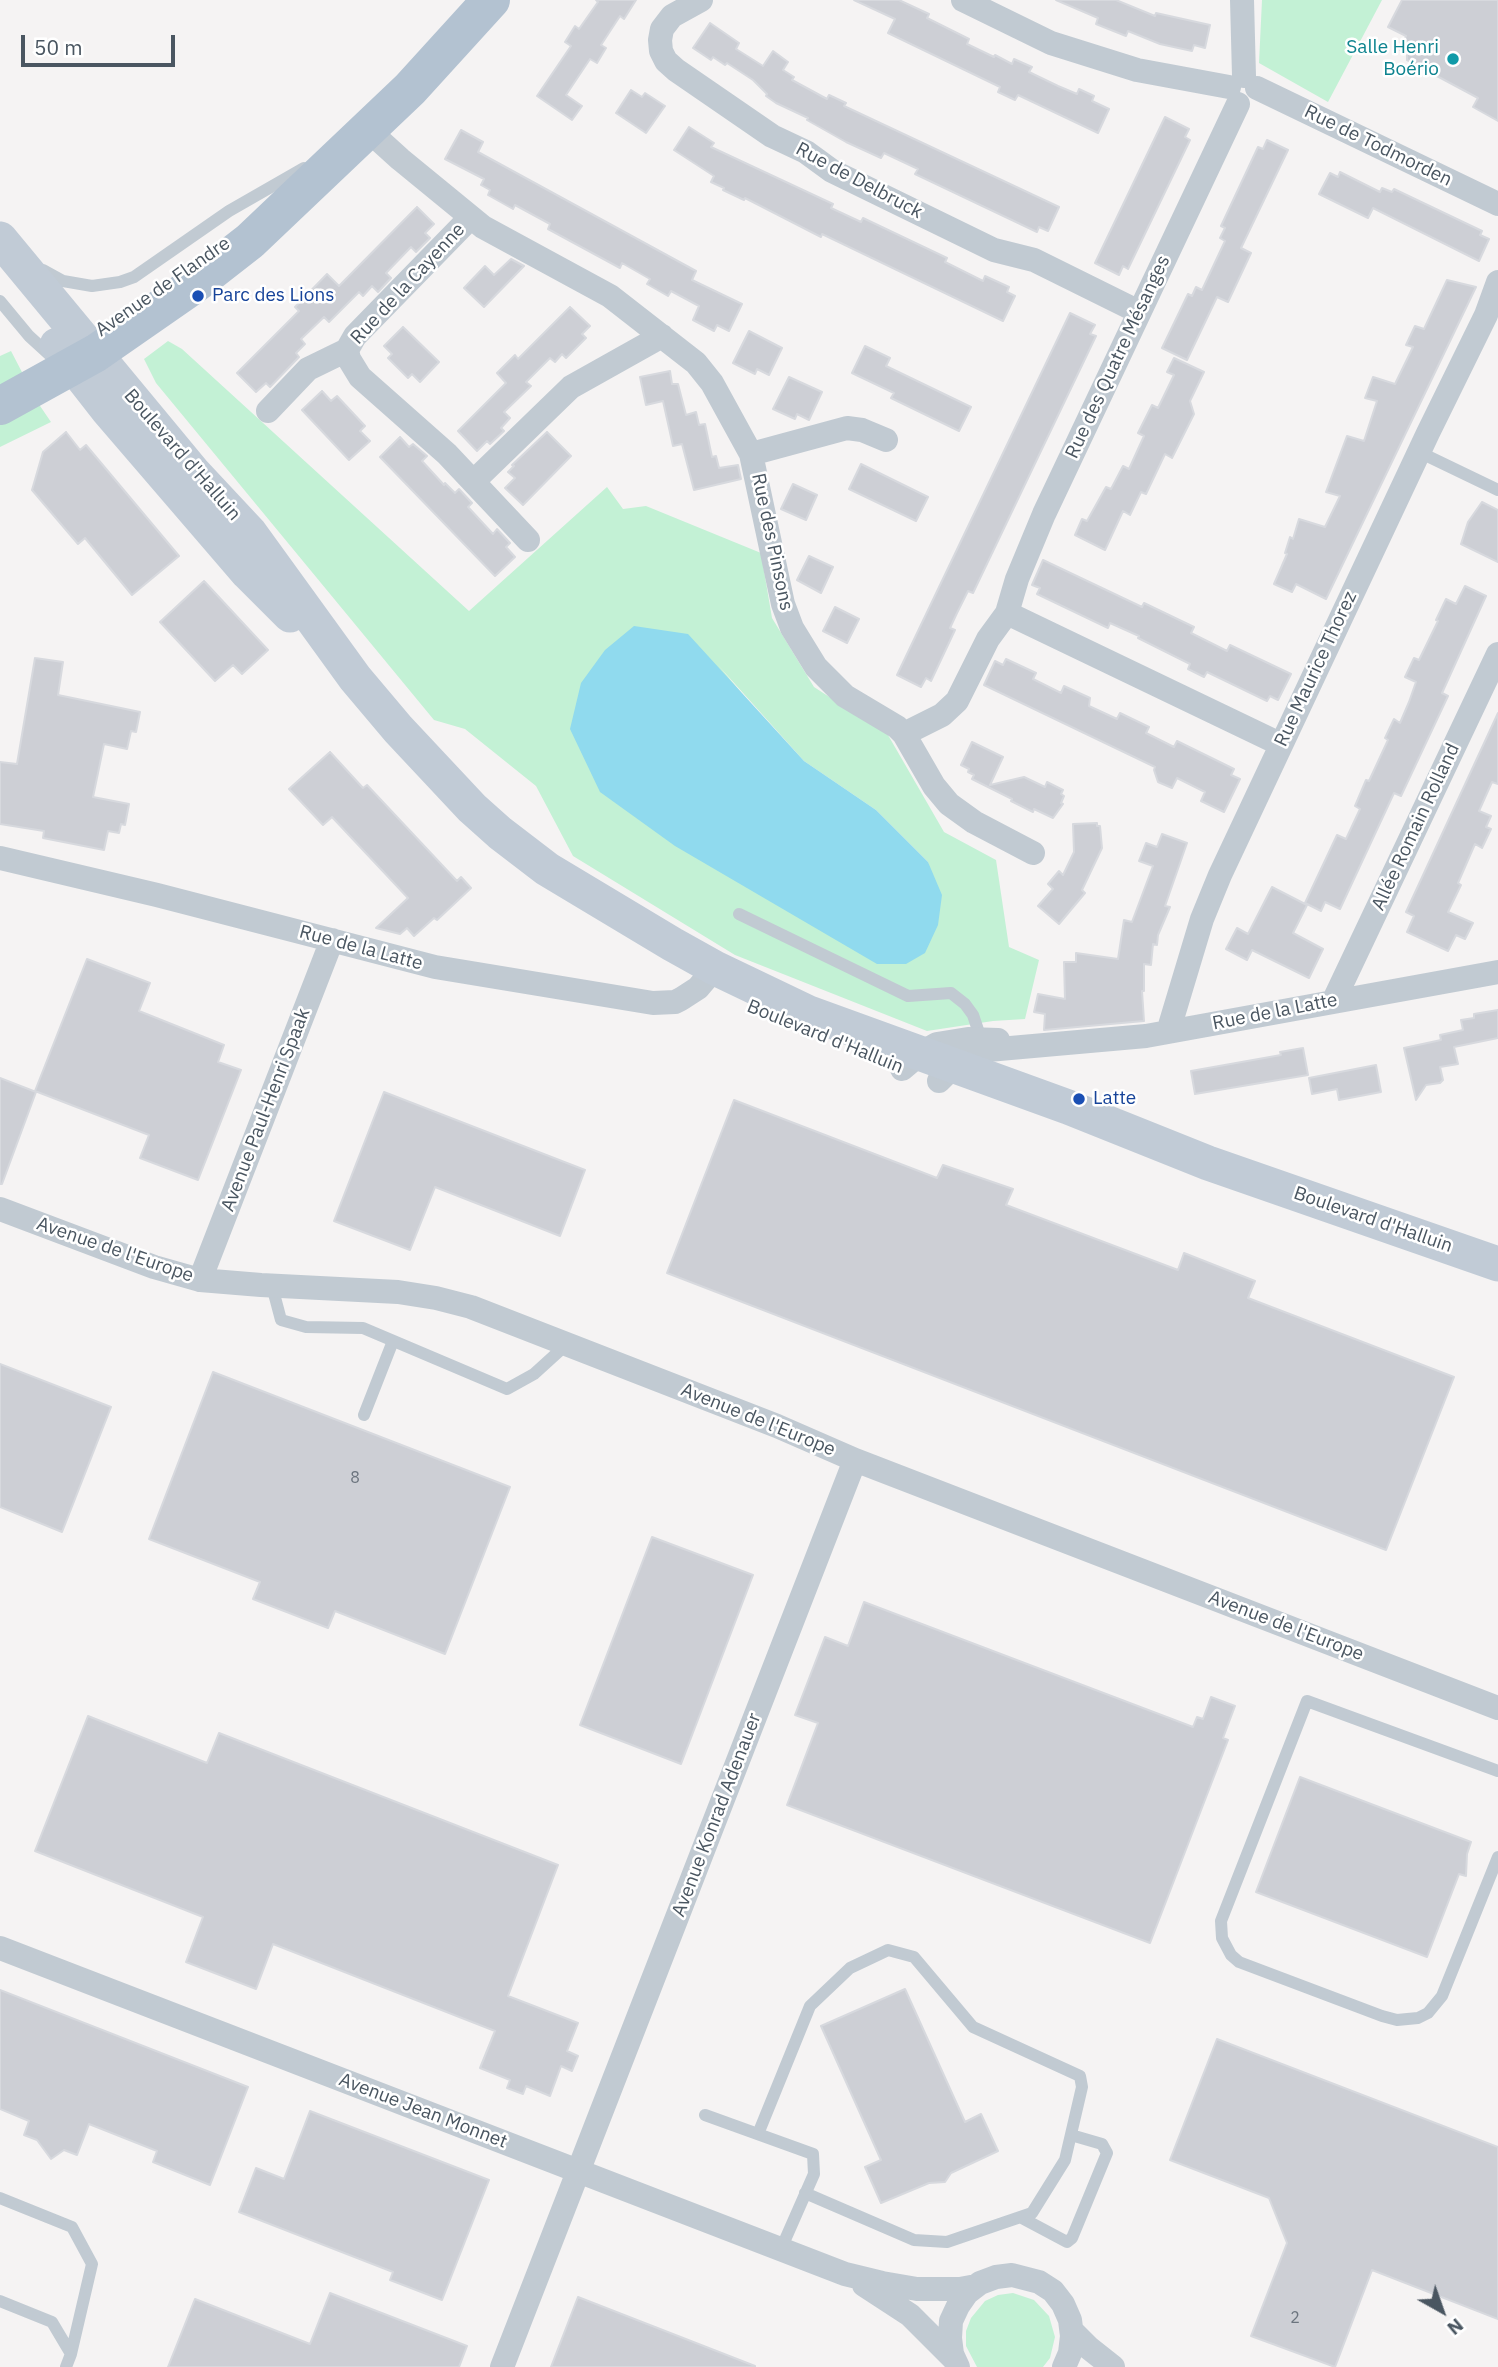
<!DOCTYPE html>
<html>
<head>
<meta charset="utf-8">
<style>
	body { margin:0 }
	#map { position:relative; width:1498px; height:2367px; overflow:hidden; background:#f5f3f3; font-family:"IBM Plex Sans",sans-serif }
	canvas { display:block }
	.north { position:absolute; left:1407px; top:2276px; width:70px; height:70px; -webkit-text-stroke:5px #fff; paint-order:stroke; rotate:140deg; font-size:19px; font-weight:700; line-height:28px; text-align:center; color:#4a5661 }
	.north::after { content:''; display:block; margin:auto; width:24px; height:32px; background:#4a5661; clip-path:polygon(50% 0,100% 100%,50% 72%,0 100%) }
	.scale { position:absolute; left:21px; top:35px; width:154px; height:32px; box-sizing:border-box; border:4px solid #4a5661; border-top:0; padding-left:9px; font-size:21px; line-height:24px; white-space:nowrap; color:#4a5661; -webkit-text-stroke:5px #fff; paint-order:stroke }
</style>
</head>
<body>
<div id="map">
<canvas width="1498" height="2367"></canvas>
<div class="north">N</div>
<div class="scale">50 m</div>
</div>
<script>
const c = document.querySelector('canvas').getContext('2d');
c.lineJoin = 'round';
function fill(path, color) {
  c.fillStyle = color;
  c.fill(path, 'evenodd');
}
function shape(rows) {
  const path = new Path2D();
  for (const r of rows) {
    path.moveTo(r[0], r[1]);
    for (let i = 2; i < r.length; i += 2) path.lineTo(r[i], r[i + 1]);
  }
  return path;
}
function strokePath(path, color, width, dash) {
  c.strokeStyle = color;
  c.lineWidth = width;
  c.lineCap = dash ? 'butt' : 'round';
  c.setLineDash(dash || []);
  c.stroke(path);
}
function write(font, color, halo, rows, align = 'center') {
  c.font = font + ' "IBM Plex Sans",sans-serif';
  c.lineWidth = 5;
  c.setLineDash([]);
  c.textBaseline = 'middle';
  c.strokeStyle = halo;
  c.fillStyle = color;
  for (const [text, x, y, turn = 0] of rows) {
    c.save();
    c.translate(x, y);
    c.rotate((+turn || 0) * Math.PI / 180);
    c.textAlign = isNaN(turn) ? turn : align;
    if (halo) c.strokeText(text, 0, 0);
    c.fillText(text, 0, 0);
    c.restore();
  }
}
fill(shape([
	[1262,0,1382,0,1328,102,1259,63],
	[168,341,182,349,469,611,607,487,623,509,646,506,761,553,772,618,814,687,888,735,944,832,996,860,1009,947,1039,960,1025,1019,993,1021,927,1031,735,955,573,856,536,786,465,729,434,720,156,383,144,359],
	[718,665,804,761,876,810,928,862,938,925],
	[11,351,38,403,51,422,0,447,0,356],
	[1013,2293,1034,2300,1049,2316,1055,2337,1050,2358,1043,2367,977,2367,966,2346,966,2331,971,2318,985,2301,998,2295]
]), '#c3f1d5');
fill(shape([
	[634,626,688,634,804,761,876,810,928,862,942,895,938,925,925,953,906,964,877,964,675,846,600,792,570,729,581,683,605,650]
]), '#90daee');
const building = shape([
	[596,0,636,0,624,19,620,16,601,45,606,48,597,63,590,59,566,95,582,106,572,120,537,96,571,46,565,42,575,26,579,29,598,2,596,0],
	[854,0,899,0,929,14,927,18,969,39,967,44,994,57,995,55,1012,64,1014,59,1032,67,1029,72,1058,86,1077,94,1079,89,1094,96,1092,101,1109,109,1098,133,1018,95,1015,100,998,92,1000,87,888,33,895,19,854,0],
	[1056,0,1116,0,1155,16,1156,13,1210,25,1205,48,1194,45,1192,51,1160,44,1128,31,1126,36,1096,24,1098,18,1056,0],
	[1402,0,1498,0,1498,121,1473,107,1478,98,1407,60,1407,53,1399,49,1406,36,1388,27,1402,0],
	[710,23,739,43,736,49,763,66,773,51,788,62,783,70,794,77,792,80,827,99,829,95,846,103,844,106,1059,207,1048,231,1039,227,1037,232,915,174,918,169,884,153,881,158,846,142,807,120,808,118,776,103,766,96,767,94,753,80,727,63,725,65,713,57,711,60,693,48,710,23],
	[631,90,642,97,645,93,665,106,646,133,616,113,631,90],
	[1165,117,1189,129,1185,137,1190,140,1128,269,1123,266,1119,275,1095,263,1165,117],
	[689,127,714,143,711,147,833,204,831,208,861,222,863,218,947,258,945,262,983,281,985,276,1009,287,1007,292,1015,296,1003,321,822,234,821,237,745,198,744,200,723,190,724,188,711,182,714,176,674,150,689,127],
	[461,130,483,142,478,152,696,271,692,280,742,304,729,331,717,325,714,331,693,320,699,306,671,291,668,296,647,284,650,279,622,263,620,268,548,229,550,224,515,205,513,209,488,195,490,190,481,185,484,179,445,159,461,130],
	[1267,140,1288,150,1241,248,1251,253,1228,302,1217,297,1187,360,1162,348,1188,294,1192,296,1196,287,1202,290,1225,241,1220,238,1225,228,1221,226,1258,147,1263,149,1267,140],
	[1340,172,1380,192,1382,188,1392,192,1394,189,1482,231,1480,235,1489,239,1479,261,1373,208,1368,218,1319,194,1330,173,1338,177,1340,172],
	[417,207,434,224,425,233,430,238,416,252,411,247,386,273,391,278,378,292,372,286,363,296,359,292,329,322,324,317,301,339,305,344,296,353,299,357,270,387,266,383,256,392,237,373,299,311,295,307,327,274,339,286,417,207],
	[511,259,524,266,484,307,464,288,485,266,494,275,511,259],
	[1447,280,1476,287,1326,599,1296,584,1292,592,1274,584,1287,554,1285,553,1290,537,1293,539,1299,519,1325,527,1340,496,1326,492,1347,436,1364,441,1377,401,1365,398,1373,377,1395,384,1413,347,1406,345,1415,326,1424,329,1447,280],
	[570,307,590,326,582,334,586,338,566,358,562,354,555,362,550,358,526,382,531,386,504,412,510,418,501,428,504,431,490,444,487,441,477,451,458,431,506,383,497,373,515,355,518,359,570,307],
	[1070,313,1095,325,1090,334,1096,336,973,593,968,591,957,613,950,628,955,630,931,681,926,678,921,687,897,675,1070,313],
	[403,327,439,362,420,382,412,374,408,378,388,358,392,354,384,346,403,327],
	[749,331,782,348,769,375,757,369,755,374,733,363,749,331],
	[865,346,890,358,886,366,971,407,959,431,891,398,894,393,852,373,865,346],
	[1174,358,1204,372,1190,401,1194,414,1172,458,1165,454,1146,494,1141,492,1130,515,1123,511,1105,550,1075,535,1082,519,1087,521,1106,487,1111,489,1123,466,1129,469,1144,436,1138,433,1152,405,1158,408,1174,375,1167,372,1174,358],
	[670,371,672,384,678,384,686,415,696,412,699,425,705,424,712,457,716,456,719,468,738,465,741,479,694,490,682,444,673,446,663,401,646,405,640,377,670,371],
	[789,377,822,392,809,420,797,414,795,419,773,409,789,377],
	[322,391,331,401,337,396,365,426,360,431,370,441,349,460,302,410,322,391],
	[66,432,80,450,86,445,179,556,132,595,85,538,78,544,32,490,43,452,66,432],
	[547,432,571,456,523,505,505,488,515,478,508,472,514,466,512,465,547,432],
	[400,437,409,447,413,444,427,456,422,461,444,485,445,483,455,493,459,489,472,503,468,507,493,534,497,529,510,543,506,547,515,557,495,576,380,457,400,437],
	[861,464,928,497,916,521,849,489,861,464],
	[793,484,817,495,806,520,781,509,793,484],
	[1482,502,1498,510,1498,562,1461,544,1468,522,1482,502],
	[809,556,833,567,821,593,797,580,809,556],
	[1043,560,1142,607,1144,603,1194,627,1191,633,1227,651,1230,645,1291,674,1278,700,1270,696,1267,701,1207,672,1204,677,1188,669,1190,664,1138,638,1139,636,1110,623,1108,628,1037,594,1040,588,1032,585,1043,560],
	[204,581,268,650,242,674,233,665,215,681,160,622,204,581],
	[1465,586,1486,596,1442,693,1448,696,1401,796,1394,793,1340,909,1325,902,1321,911,1305,903,1337,835,1346,839,1360,809,1355,806,1366,780,1369,781,1388,740,1385,738,1394,719,1400,723,1409,702,1416,682,1405,677,1414,658,1419,660,1438,621,1436,620,1446,599,1456,604,1465,586],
	[835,607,859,619,847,643,823,631,835,607],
	[35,658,63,662,58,695,140,712,136,732,131,731,127,749,104,744,93,797,129,804,125,825,121,824,119,833,108,831,104,850,43,838,44,831,0,824,0,762,17,764,35,658],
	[1006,659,1036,673,1033,679,1061,693,1064,686,1090,698,1089,706,1117,719,1120,713,1149,727,1146,733,1174,747,1177,741,1234,769,1231,775,1240,779,1224,812,1201,801,1205,792,1177,778,1172,788,1158,782,1154,770,1155,767,984,685,995,661,1003,665,1006,659],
	[1498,713,1498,784,1492,782,1479,811,1491,816,1486,827,1491,829,1482,848,1475,844,1458,883,1461,885,1448,912,1473,923,1465,939,1456,935,1448,951,1407,932,1414,916,1406,912,1498,713],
	[972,742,1003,757,990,785,1024,777,1045,787,1047,782,1063,790,1061,794,1064,796,1061,803,1063,804,1053,818,1034,809,1033,812,1011,801,1012,799,972,779,974,775,968,772,969,769,961,765,972,742],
	[330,752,363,788,367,785,457,881,461,877,471,888,437,920,434,918,414,936,407,928,400,934,376,928,408,898,332,817,323,825,289,789,330,752],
	[1097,823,1097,826,1100,826,1102,848,1082,890,1085,893,1059,924,1038,906,1053,889,1048,884,1059,871,1063,875,1074,852,1073,824,1097,823],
	[1162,834,1187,843,1165,906,1170,907,1158,935,1157,945,1153,944,1151,965,1144,964,1144,991,1142,991,1144,1021,1044,1030,1045,1014,1034,1012,1038,994,1065,999,1064,962,1076,962,1076,953,1118,959,1124,920,1132,922,1153,866,1139,861,1146,843,1157,847,1162,834],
	[1272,887,1307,905,1293,933,1323,949,1309,978,1252,950,1247,960,1226,949,1237,928,1248,934,1272,887],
	[87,959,150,983,139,1011,224,1045,218,1062,241,1070,198,1180,140,1158,149,1135,35,1091,87,959],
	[1498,1010,1498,1038,1454,1047,1458,1064,1440,1067,1443,1080,1440,1083,1426,1085,1416,1100,1404,1048,1441,1040,1440,1035,1463,1030,1461,1020,1474,1018,1474,1014,1498,1010],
	[1303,1048,1308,1075,1195,1094,1191,1071,1281,1055,1280,1052,1303,1048],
	[1376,1065,1381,1092,1339,1100,1337,1089,1312,1094,1309,1078,1376,1065],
	[0,1078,36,1092,2,1184,0,1184,0,1078],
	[384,1092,585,1170,560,1236,435,1187,410,1250,334,1221,384,1092],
	[734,1100,937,1178,943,1165,1013,1189,1006,1205,1178,1270,1184,1253,1255,1281,1248,1298,1454,1377,1386,1550,667,1273,734,1100],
	[0,1364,111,1407,62,1532,0,1507,0,1364],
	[213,1372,510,1487,445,1654,335,1611,328,1628,253,1599,260,1582,149,1539,213,1372],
	[652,1537,753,1575,681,1764,580,1725,652,1537],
	[864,1602,1193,1727,1197,1717,1203,1719,1211,1697,1235,1706,1223,1738,1228,1740,1150,1943,787,1805,818,1723,795,1715,825,1637,848,1646,864,1602],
	[88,1716,207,1763,219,1733,558,1865,508,1996,578,2023,567,2051,578,2056,572,2071,561,2066,550,2096,526,2086,523,2094,507,2088,510,2080,480,2068,495,2031,273,1944,256,1989,186,1962,203,1917,35,1851,88,1716],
	[1300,1777,1471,1842,1467,1854,1466,1876,1459,1874,1427,1957,1256,1892,1300,1777],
	[905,1989,965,2122,981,2114,998,2151,951,2173,945,2182,929,2183,881,2203,865,2167,881,2160,821,2026,905,1989],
	[0,1990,248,2087,210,2185,153,2162,157,2151,89,2124,77,2155,64,2150,51,2159,37,2140,24,2135,29,2121,0,2109,0,1990],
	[1217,2039,1498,2147,1498,2319,1372,2270,1335,2367,1251,2336,1287,2243,1269,2198,1170,2160,1217,2039],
	[310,2111,489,2180,442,2300,390,2280,393,2272,239,2212,256,2168,284,2179,310,2111],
	[330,2293,467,2346,459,2367,168,2367,195,2299,310,2344,330,2293],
	[578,2297,755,2366,755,2367,551,2367,578,2297]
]);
fill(building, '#cdcfd5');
strokePath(building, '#d7d9de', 2);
strokePath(shape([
	[43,270,63,281,92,286,120,282,134,277,229,211,304,168],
	[0,301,29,336,52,357],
	[1419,452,1498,490],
	[739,914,908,996,951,993,965,1004,973,1015,981,1039],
	[272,1286,281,1320,306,1327,363,1328,507,1389,534,1374,567,1344],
	[364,1415,393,1341],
	[1498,1771,1307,1701,1221,1921,1222,1938,1231,1955,1239,1962,1382,2016,1397,2020,1418,2018,1428,2013,1442,1996,1498,1857],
	[705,2115,813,2154,814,2174,781,2249],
	[758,2134,810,2006,850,1968,888,1950,914,1957,973,2027,1080,2076,1082,2087,1065,2160,1032,2213,947,2242,914,2240,805,2193],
	[0,2198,72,2227,92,2264,71,2354,66,2367],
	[1020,2217,1067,2242,1072,2238,1107,2153,1102,2144,1071,2135],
	[0,2301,52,2322,71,2354]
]), '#c1cad2', 12);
strokePath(shape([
	[701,0,672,16,662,29,660,40,661,51,666,61,676,70,772,136,806,152,832,171,994,250,1034,260,1139,312],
	[963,0,1051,43,1137,70,1229,87],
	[1242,0,1244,76],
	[1257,88,1498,204],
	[368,130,400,159,483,227,610,296,696,363,712,383,751,454,783,604,792,628,816,667,845,696,897,727,904,734,934,786,949,804,974,822,1033,853],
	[347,350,349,359,360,377,447,454,528,540],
	[268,411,308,369,347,350,355,336,470,218],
	[751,454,847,428,862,430,886,440],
	[474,481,571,387,662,336],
	[1007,613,1280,744],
	[904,734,942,715,957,701,988,639,1007,613,1017,579,1044,514,1238,104],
	[0,858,157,895,435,967,653,1003,675,1002,681,999,698,988,715,968],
	[1334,1000,1498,654],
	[1168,1032,1202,919,1220,875,1428,433,1486,315,1498,282],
	[902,1069,921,1053,937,1044,968,1039,998,1040],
	[939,1081,960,1060,988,1050,1146,1036,1498,972],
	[0,1209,154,1267,200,1280,261,1285,398,1292,436,1298,471,1307,777,1426,855,1460,1498,1708],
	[200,1280,332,940],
	[0,1948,845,2274,882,2283,917,2289,960,2289,976,2286],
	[864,2285,910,2315,954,2359],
	[1072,2331,1089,2348,1113,2367],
	[502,2367,855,1460],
	[958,2367,952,2354,950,2338,951,2321,958,2306,967,2293,980,2283,996,2277,1012,2275,1039,2282,1053,2291,1063,2304,1070,2320,1072,2336,1070,2353,1064,2367]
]), '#c1cad2', 24);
strokePath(shape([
	[0,239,193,472,250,533,355,678,398,729,472,808,500,833,547,869,672,944,715,968,809,1013,1068,1107,1208,1163,1498,1264],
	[57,345,107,409,248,573,290,615]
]), '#c1cbd6', 35);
strokePath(shape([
	[0,406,96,353,191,287,250,241,410,89,491,0]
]), '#b3c2d1', 38);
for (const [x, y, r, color] of [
	[1453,59,7,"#0f9aa8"],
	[198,296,7,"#1a4fb4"],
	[1079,1099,7,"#1a4fb4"]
]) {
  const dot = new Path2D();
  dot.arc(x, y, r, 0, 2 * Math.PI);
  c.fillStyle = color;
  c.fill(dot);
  strokePath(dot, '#fff', 2.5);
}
write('16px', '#6b747e', null, [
	["8",355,1478],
	["2",1295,2318]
]);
write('19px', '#0d838f', '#fff', [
	["Salle Henri",1439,48],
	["Boério",1439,70]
], 'right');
write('19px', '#4a5661', '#fff', [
	["Rue de Todmorden",1378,146,26],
	["Rue de Delbruck",859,181,28],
	["Rue de la Cayenne",408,284,-47],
	["Avenue de Flandre",163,287,-35],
	["Rue des Quatre Mésanges",1118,357,-65],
	["Boulevard d'Halluin",182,455,49],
	["Rue des Pinsons",772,542,78],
	["Rue Maurice Thorez",1316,669,-65],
	["Allée Romain Rolland",1416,827,-65],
	["Rue de la Latte",361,948,15],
	["Rue de la Latte",1275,1012,-11],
	["Boulevard d'Halluin",825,1037,22],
	["Avenue Paul-Henri Spaak",266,1110,-69],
	["Boulevard d'Halluin",1373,1220,19],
	["Avenue de l'Europe",115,1250,19],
	["Avenue de l'Europe",758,1420,22],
	["Avenue de l'Europe",1286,1626,21],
	["Avenue Konrad Adenauer",717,1815,-69],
	["Avenue Jean Monnet",423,2111,21]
]);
write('19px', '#164399', '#fff', [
	["Parc des Lions",212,296],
	["Latte",1093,1099]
], 'left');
</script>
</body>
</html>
